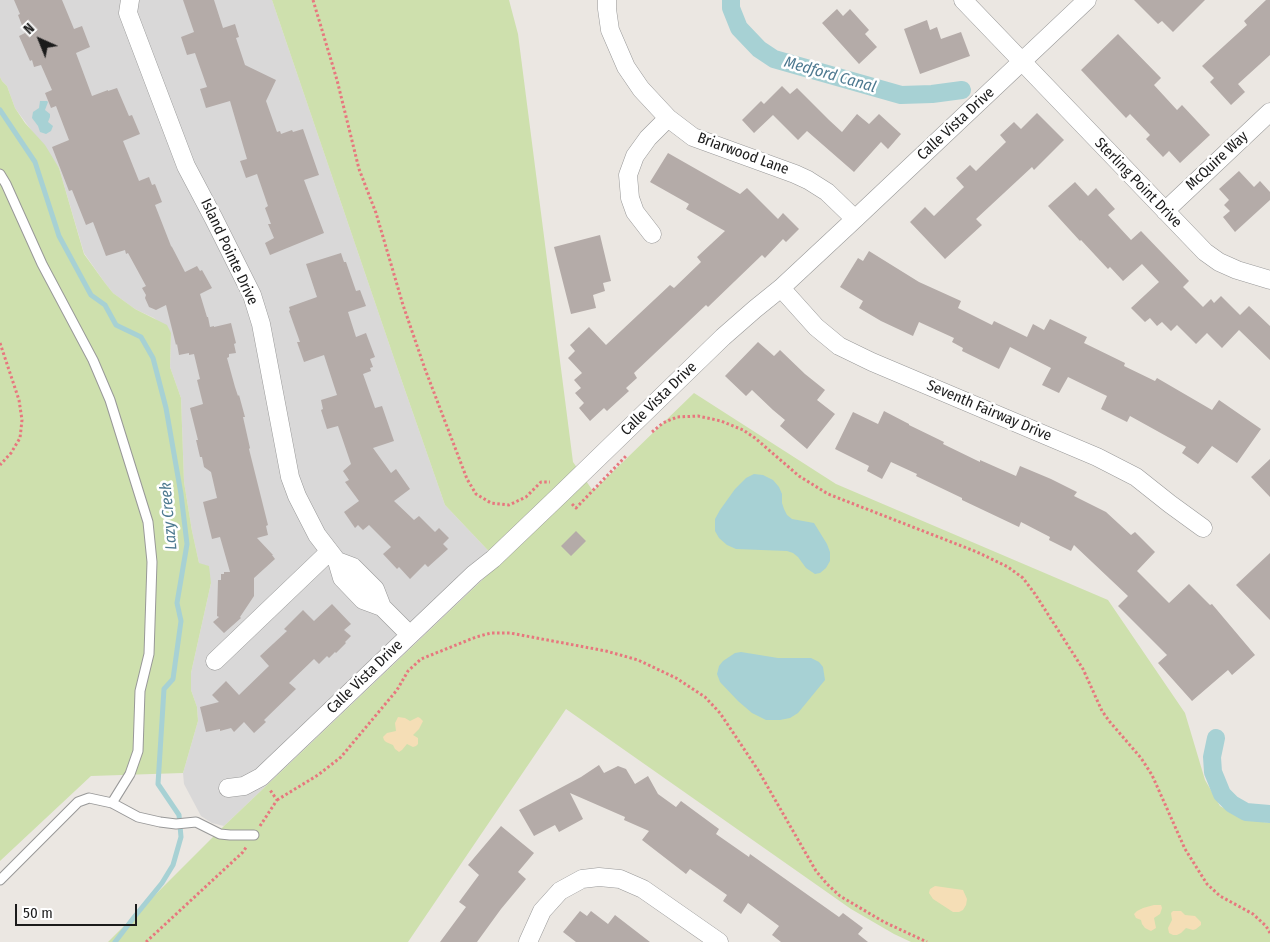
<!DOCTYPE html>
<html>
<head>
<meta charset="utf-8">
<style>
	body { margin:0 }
	#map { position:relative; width:1270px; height:942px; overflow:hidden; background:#ebe7e2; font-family:"Fira Sans Condensed",sans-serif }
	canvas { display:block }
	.north { position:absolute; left:15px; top:15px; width:50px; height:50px; -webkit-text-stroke:4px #fff; paint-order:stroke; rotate:316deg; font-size:14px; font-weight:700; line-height:20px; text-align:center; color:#1b1b1b }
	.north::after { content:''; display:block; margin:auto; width:18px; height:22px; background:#1b1b1b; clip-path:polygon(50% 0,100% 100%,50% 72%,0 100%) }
	.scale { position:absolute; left:15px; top:904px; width:122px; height:22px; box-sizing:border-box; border:2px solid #1b1b1b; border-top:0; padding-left:6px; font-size:15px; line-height:18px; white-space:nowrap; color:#1b1b1b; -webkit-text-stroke:4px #fff; paint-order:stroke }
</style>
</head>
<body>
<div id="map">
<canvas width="1270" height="942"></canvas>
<div class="north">N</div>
<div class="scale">50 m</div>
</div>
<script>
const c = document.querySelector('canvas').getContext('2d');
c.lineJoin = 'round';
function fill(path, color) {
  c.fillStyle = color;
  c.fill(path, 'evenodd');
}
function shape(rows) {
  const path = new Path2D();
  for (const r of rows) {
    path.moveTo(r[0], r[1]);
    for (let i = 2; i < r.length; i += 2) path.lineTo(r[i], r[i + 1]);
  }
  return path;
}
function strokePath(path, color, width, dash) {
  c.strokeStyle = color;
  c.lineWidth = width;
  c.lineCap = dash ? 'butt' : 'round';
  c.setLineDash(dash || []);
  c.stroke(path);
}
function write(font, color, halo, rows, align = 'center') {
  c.font = font + ' "Fira Sans Condensed",sans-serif';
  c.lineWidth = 5;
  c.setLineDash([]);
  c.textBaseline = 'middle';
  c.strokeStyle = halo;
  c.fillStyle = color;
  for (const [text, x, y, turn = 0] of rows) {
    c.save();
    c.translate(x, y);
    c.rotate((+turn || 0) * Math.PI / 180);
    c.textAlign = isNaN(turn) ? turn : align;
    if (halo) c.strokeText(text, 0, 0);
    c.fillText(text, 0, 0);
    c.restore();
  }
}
fill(shape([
	[0,0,272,0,398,370,445,505,500,563,224,826,212,823,201,816,184,784,183,773,198,721,197,707,191,690,191,673,211,583,199,563,192,531,184,482,181,398,170,367,171,333,154,318,135,309,113,293,105,283,84,253,59,168,15,108,7,86,2,81,0,77]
]), '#d9d8d8');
fill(shape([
	[272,0,509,0,518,34,573,462,593,491,694,393,836,484,1108,600,1185,713,1205,780,1220,806,1243,819,1270,823,1270,942,911,942,894,934,851,909,566,709,408,942,108,942,224,826,500,563,445,505,398,370],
	[0,77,2,81,7,86,15,108,25,123,45,145,59,168,84,254,105,283,113,293,135,309,167,325,171,333,170,367,181,398,184,482,192,531,199,563,209,566,211,583,191,673,191,690,197,707,198,721,183,773,91,776,0,861]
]), '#cee0ad');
fill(shape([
	[398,717,405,718,410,721,418,717,420,718,423,721,419,729,413,735,418,738,418,744,416,746,413,747,407,744,402,750,399,752,395,749,393,745,386,742,384,740,383,737,387,733,396,731,395,723],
	[935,886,963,890,967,899,966,905,963,910,959,912,953,912,933,899,929,893,930,889],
	[1154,905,1161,905,1162,908,1160,914,1154,918,1156,928,1151,931,1145,928,1142,924,1141,920,1136,918,1134,914,1137,911,1143,908],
	[1173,911,1181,911,1185,915,1195,916,1201,922,1201,925,1196,929,1193,930,1186,928,1181,933,1177,935,1173,935,1169,933,1168,928,1172,920,1171,913]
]), '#f5deb6');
fill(shape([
	[40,101,47,101,48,102,45,110,50,114,50,117,48,122,53,126,51,131,46,134,40,132,38,126,32,118,33,112,39,108],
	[754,474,763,475,773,480,779,487,782,494,782,503,784,509,787,515,792,519,814,523,827,544,830,552,830,561,826,568,820,573,815,574,806,568,798,557,793,553,787,551,736,549,727,545,719,538,715,531,715,519,720,510,735,489,746,478],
	[741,652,778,658,811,658,819,662,823,667,825,680,798,713,790,718,780,720,766,720,752,713,738,701,720,682,717,674,719,666,723,661,735,653]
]), '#a7d1d4');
strokePath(shape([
	[0,110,35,162,59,236,91,295,105,305,116,325,141,337,153,358,166,408,181,494,187,544,177,603,181,621,173,679,164,689,158,784,179,815,181,837,173,865,162,883,135,916,115,942]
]), '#a7d1d4', 5);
strokePath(shape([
	[731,0,731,8,739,28,759,49,774,59,901,95,932,94,962,90],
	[1216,738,1212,757,1213,772,1222,794,1232,804,1246,812,1270,814]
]), '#a7d1d4', 18);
fill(shape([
	[14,0,62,0,74,29,82,26,90,47,76,53,92,96,108,90,108,91,117,88,129,116,132,115,140,134,123,141,139,181,149,177,152,185,155,184,162,202,155,205,171,246,172,247,185,272,197,266,200,271,202,270,212,288,200,294,207,317,208,317,210,327,214,326,214,327,231,323,236,343,234,344,236,353,229,354,229,357,227,358,235,387,238,396,239,395,245,417,243,417,250,448,249,449,268,525,266,526,268,535,257,538,273,555,272,555,275,559,254,578,254,596,240,617,241,618,224,633,213,622,219,617,217,616,218,580,221,580,221,574,224,574,224,572,230,572,220,537,212,539,203,502,217,498,211,472,204,467,202,457,200,457,196,440,198,440,190,408,203,404,197,380,200,379,194,354,189,355,189,353,179,355,177,344,176,345,166,305,156,310,149,307,145,298,146,295,142,288,146,286,128,253,126,254,125,250,106,256,93,222,86,225,72,190,69,191,52,147,69,140,56,106,51,108,45,93,52,90,41,65,34,67,32,60,30,61,19,36,25,33,18,15,20,14],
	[183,0,214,0,223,28,235,24,239,37,236,38,245,65,276,80,266,101,277,132,280,131,281,134,292,130,293,132,303,129,319,175,304,180,324,233,270,255,265,243,274,238,268,224,271,224,265,208,268,206,257,174,246,178,240,161,247,159,230,101,206,108,200,89,207,87,195,53,187,55,181,37,194,32],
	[1134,0,1205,0,1173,32,1162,21,1158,24],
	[1266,0,1270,0,1270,55,1238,84,1245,92,1231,105,1210,82,1214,78,1202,66,1247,25,1244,21],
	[837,9,843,16,850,9,869,30,865,34,877,47,859,64,822,23],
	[927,20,930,30,937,27,941,39,961,32,970,56,920,74,904,29],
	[1118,34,1161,78,1154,85,1177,110,1182,105,1210,135,1180,163,1169,151,1163,157,1146,139,1150,135,1130,114,1126,118,1081,70],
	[782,86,790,94,797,88,829,120,842,132,857,114,869,124,879,114,901,134,888,149,881,142,854,172,807,131,798,140,773,115,754,133,742,120,761,101,764,104],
	[1037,113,1064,140,1034,170,1032,167,976,219,982,225,945,259,910,222,925,207,934,216,964,187,956,178,970,165,976,171,1006,142,1000,135,1014,122,1021,129],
	[668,153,740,194,747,188,778,219,783,213,799,229,786,242,783,239,765,258,762,255,708,307,706,305,634,373,637,378,626,388,629,391,607,411,604,408,590,421,579,408,584,403,575,393,581,388,574,380,582,373,568,358,575,351,570,345,589,327,606,345,670,285,674,288,701,262,697,257,725,231,686,209,689,204,650,182],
	[1239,171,1254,187,1260,181,1270,192,1270,200,1235,232,1223,217,1230,211,1224,205,1229,200,1219,189],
	[1075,182,1088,196,1096,188,1115,209,1108,215,1131,240,1141,231,1189,281,1183,287,1203,307,1211,299,1214,303,1221,296,1240,315,1249,306,1270,326,1270,360,1239,330,1222,348,1207,333,1196,344,1177,325,1171,331,1162,322,1157,326,1150,318,1145,322,1131,308,1159,282,1142,264,1123,281,1110,267,1108,269,1081,240,1080,241,1048,206],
	[600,235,611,281,603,283,605,291,593,295,596,308,571,314,554,247],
	[869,251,919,282,961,301,958,308,992,325,994,321,1027,337,1033,324,1044,330,1050,319,1087,337,1084,343,1125,363,1124,366,1155,381,1157,378,1212,410,1219,400,1261,429,1237,463,1212,446,1198,464,1182,453,1186,447,1130,416,1127,422,1101,409,1107,396,1068,377,1059,393,1042,385,1051,368,1010,347,999,369,962,351,963,348,952,342,954,338,919,322,913,336,881,321,859,308,863,301,840,287,858,258,863,261],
	[341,253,344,262,346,262,356,291,360,290,366,306,348,312,356,337,366,333,375,357,370,359,373,367,370,368,371,371,363,374,375,408,382,406,394,441,373,448,391,473,396,469,410,489,394,501,414,520,419,516,435,532,439,528,449,538,443,544,448,549,428,567,425,564,410,579,399,567,397,569,383,554,391,547,369,525,363,530,358,525,355,528,344,512,359,501,345,482,349,480,343,471,351,464,338,426,327,429,321,410,323,409,321,400,337,395,324,355,304,362,297,342,300,342,289,311,290,310,289,307,317,297,306,264],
	[758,342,774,356,780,350,805,374,825,390,817,400,835,414,807,449,780,426,785,420,773,410,752,390,746,396,725,376],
	[884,411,909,424,909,425,944,442,943,444,980,462,980,460,1016,476,1020,466,1051,479,1077,492,1074,496,1106,512,1131,535,1135,532,1155,552,1137,571,1169,603,1189,584,1210,605,1212,604,1255,655,1232,675,1228,670,1192,701,1158,663,1167,655,1118,606,1128,596,1074,545,1071,551,1049,540,1050,537,1021,522,1019,527,962,500,962,498,916,476,917,474,891,462,882,479,867,471,869,466,835,449,853,412,878,424],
	[1270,459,1270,497,1251,477],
	[576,531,586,541,571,556,561,546],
	[1270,553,1270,620,1236,585],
	[332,604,351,624,344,630,351,636,345,642,346,643,336,653,335,652,329,658,327,656,319,664,314,659,289,683,296,689,264,720,266,722,254,733,244,722,234,732,231,728,220,731,220,729,206,732,200,707,219,702,212,695,226,681,239,695,269,666,260,656,287,631,284,629,303,610,314,621],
	[599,765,604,773,618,766,626,769,635,784,648,776,658,794,676,807,681,801,719,829,716,834,749,857,750,854,839,917,843,913,863,928,858,934,868,942,781,942,772,935,779,926,748,903,741,914,723,901,727,895,690,869,686,874,642,840,649,831,624,820,625,817,570,793,583,819,559,832,555,825,534,836,519,810,581,777],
	[501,826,534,853,518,872,526,879,501,909,477,942,440,942,466,907,459,902,479,875,468,865],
	[580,911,587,916,591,911,608,924,615,915,650,942,576,942,563,932]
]), '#b4aba8');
const service = shape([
	[0,174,6,184,42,264,93,360,110,400,148,522,152,562,149,654,140,691,138,751,130,774,112,803],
	[0,880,78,802,89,798,112,803,138,817,160,822,176,824,196,822,220,834,230,835,254,835]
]);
const minor = shape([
	[130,0,128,13,186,166,214,219,252,295,261,324,290,477,297,496,317,535,337,561,342,578,363,600,382,607],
	[607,0,607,9,610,30,626,67,641,89,668,118,693,137,795,174,808,180,827,192,855,219],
	[963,0,1205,252,1219,262,1237,270,1270,280],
	[1165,211,1270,112],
	[652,234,635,212,630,198,628,175,635,156,648,138,668,118],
	[781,288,816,327,839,346,872,362,1097,457,1136,477,1170,504,1203,528],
	[337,561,353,567,375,589,382,607,410,635],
	[215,661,329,552],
	[228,788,244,786,261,777,474,574,493,559,562,493,723,337,755,309,781,288,855,219,1087,0],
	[528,942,542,911,560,891,582,879,599,877,620,879,643,889,719,942]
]);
strokePath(service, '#989898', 11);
strokePath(minor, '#989898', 19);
strokePath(shape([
	[313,0,337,80,359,169,376,213,403,305,425,369,467,479,476,494,491,503,509,505,526,497,541,482,550,482],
	[0,343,19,400,22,420,20,438,11,453,0,465],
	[652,432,663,423,677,417,698,416,721,421,743,430,755,438,799,476,828,494,977,552,1008,567,1023,578,1035,594,1083,669,1102,711,1110,722,1141,758,1152,775,1185,849,1207,884,1220,896,1253,914,1266,926,1270,933],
	[572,504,576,508,627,455],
	[277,800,318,775,341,757,397,690,408,671,421,659,476,637,491,633,510,633,606,651,638,660,676,678,705,697,720,713,758,770,816,871,827,884,840,896,884,922,927,942],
	[260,826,277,800,270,790],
	[146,942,243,852,247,846]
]), '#e7777e', 3, [2.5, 2.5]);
strokePath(service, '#fff', 9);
strokePath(minor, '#fff', 18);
write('15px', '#1b1b1b', '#fff', [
	["Calle Vista Drive",956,124,-43],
	["Briarwood Lane",743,154,20],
	["McQuire Way",1217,161,-43],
	["Sterling Point Drive",1138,183,46],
	["Island Pointe Drive",229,252,65],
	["Calle Vista Drive",659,399,-44],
	["Seventh Fairway Drive",989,411,23],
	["Calle Vista Drive",365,677,-44]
]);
write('italic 16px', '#4d7990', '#fff', [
	["Medford Canal",830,75,16],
	["Lazy Creek",169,516,-95]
]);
</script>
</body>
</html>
